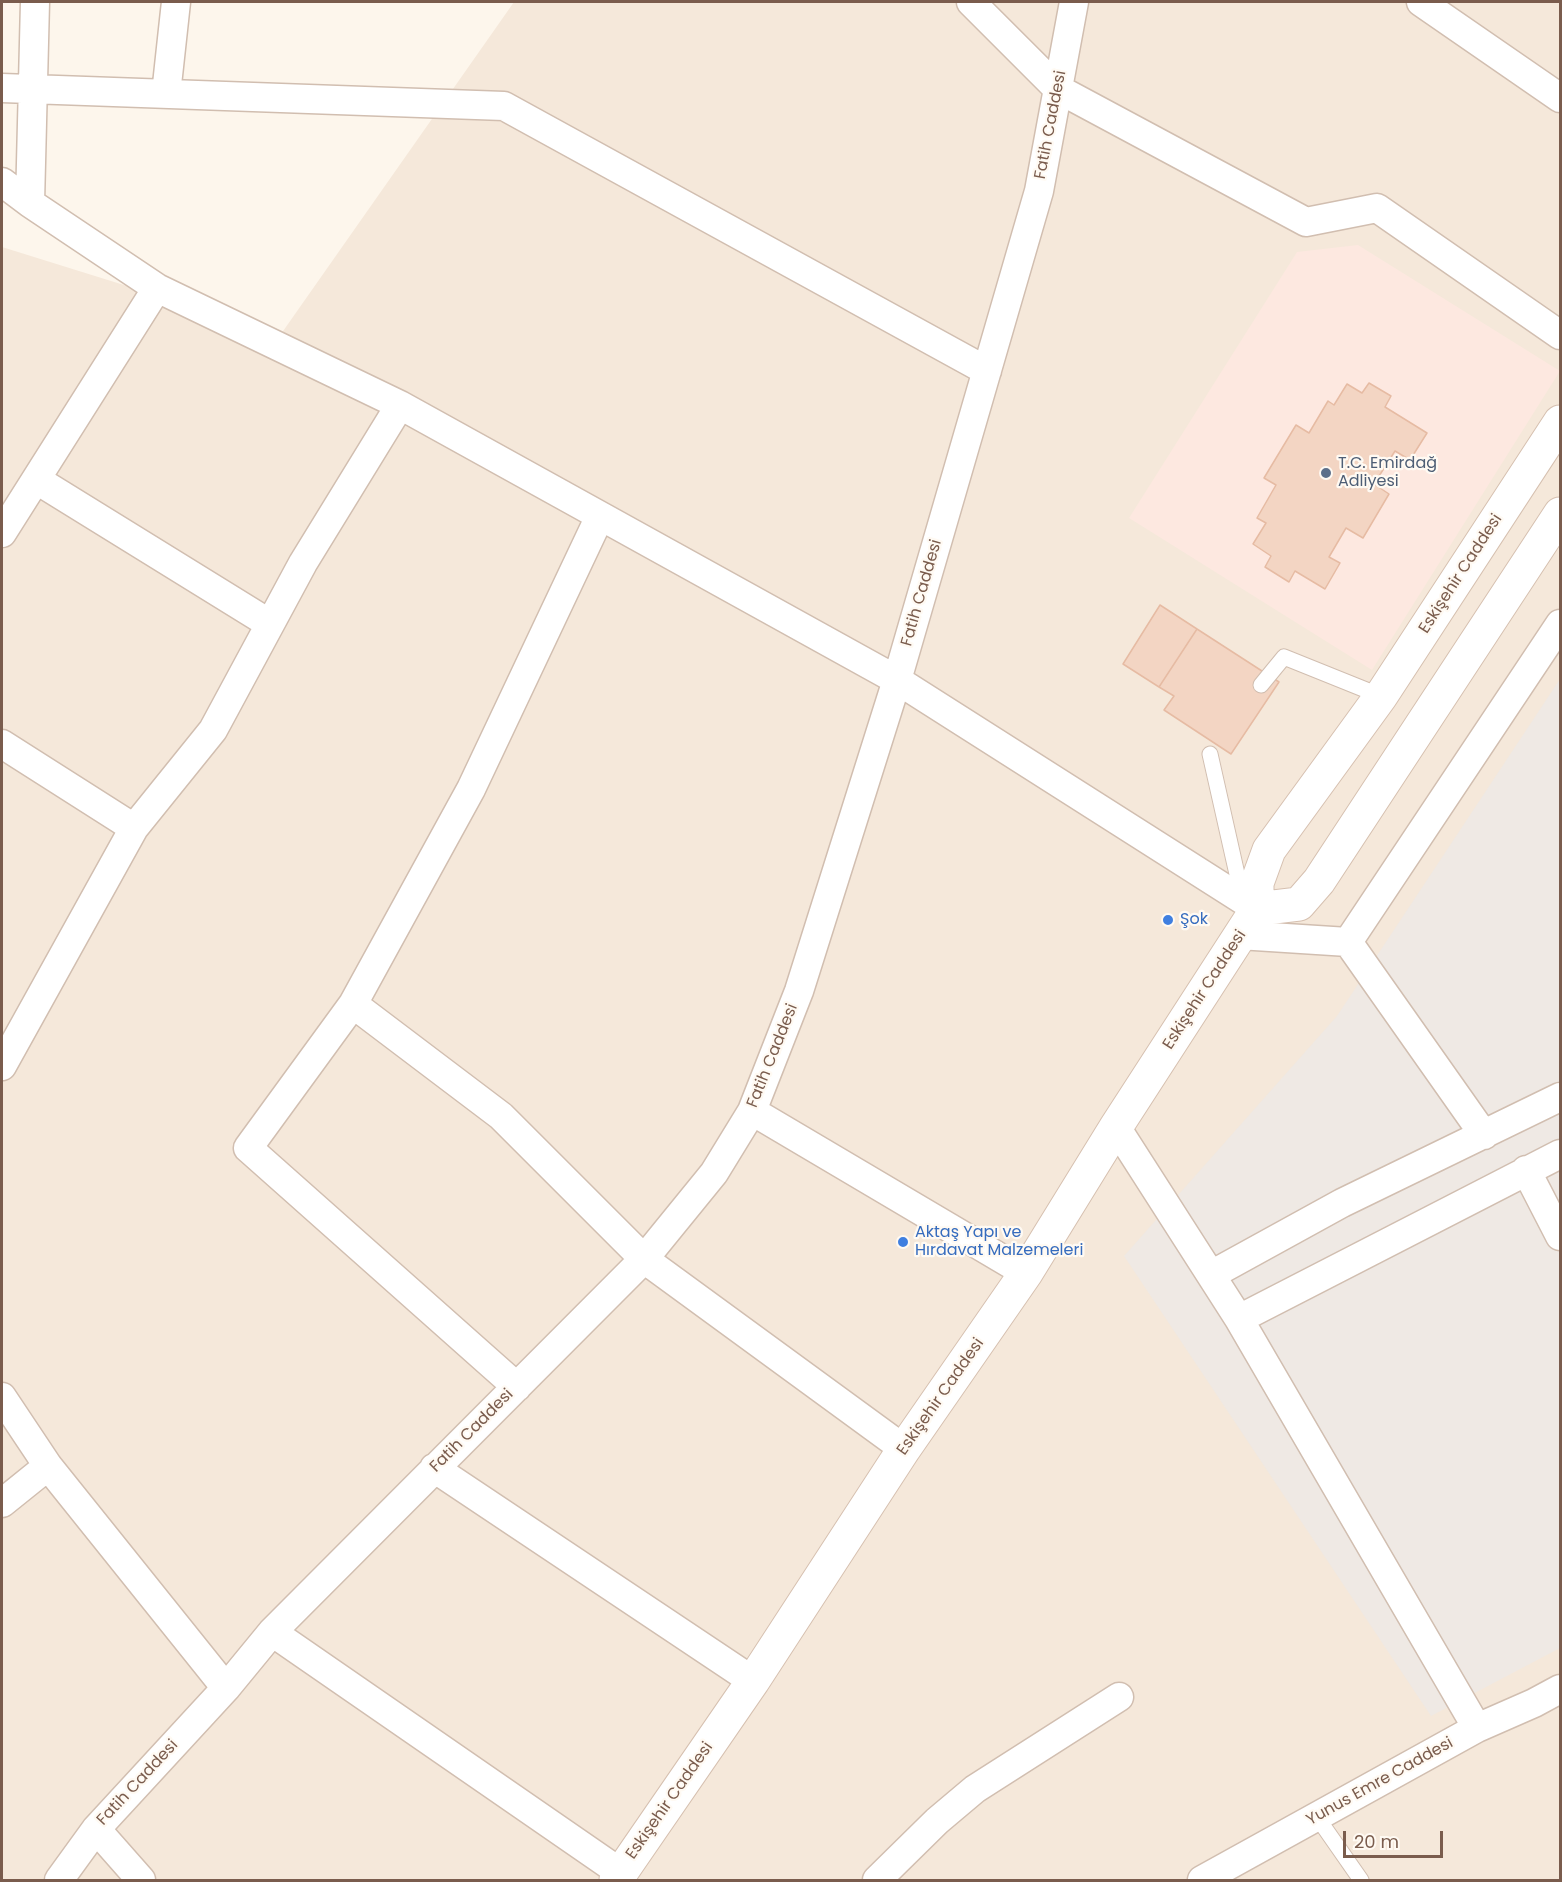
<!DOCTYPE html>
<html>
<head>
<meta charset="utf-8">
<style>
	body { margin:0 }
	#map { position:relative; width:1562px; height:1882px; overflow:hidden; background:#fdf6ec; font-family:Poppins,sans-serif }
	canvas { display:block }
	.frame { position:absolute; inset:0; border:3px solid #7a5c4d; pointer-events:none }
	.scale { position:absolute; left:1343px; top:1831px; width:100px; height:27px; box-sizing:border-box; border:3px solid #7a5c4d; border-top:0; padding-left:8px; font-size:18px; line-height:21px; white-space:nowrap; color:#7a5c4d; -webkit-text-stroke:4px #fffaf3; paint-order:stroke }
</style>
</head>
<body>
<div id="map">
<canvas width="1562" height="1882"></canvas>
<div class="frame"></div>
<div class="scale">20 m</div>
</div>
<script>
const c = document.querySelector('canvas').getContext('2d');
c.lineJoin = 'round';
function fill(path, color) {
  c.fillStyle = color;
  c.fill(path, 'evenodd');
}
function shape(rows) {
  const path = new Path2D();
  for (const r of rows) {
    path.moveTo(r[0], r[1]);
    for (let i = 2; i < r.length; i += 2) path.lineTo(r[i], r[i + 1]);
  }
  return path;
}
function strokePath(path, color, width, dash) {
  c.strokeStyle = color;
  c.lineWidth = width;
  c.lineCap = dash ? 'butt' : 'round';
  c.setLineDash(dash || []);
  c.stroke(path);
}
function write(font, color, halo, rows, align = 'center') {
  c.font = font + ' Poppins,sans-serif';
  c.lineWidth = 4.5;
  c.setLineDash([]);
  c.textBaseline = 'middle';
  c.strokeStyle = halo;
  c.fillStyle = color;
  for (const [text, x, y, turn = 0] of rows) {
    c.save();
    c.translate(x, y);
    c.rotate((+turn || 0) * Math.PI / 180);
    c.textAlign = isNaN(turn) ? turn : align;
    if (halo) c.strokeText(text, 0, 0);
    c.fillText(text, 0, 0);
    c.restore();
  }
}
fill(shape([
	[514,2,1560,2,1560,1880,2,1880,2,247,281,334]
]), '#f5e8da');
fill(shape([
	[1358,245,1560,371,1372,670,1129,518,1297,252]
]), '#fde8e0');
fill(shape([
	[1560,679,1560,1648,1431,1716,1124,1256,1337,1016]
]), '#efe9e4');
const building = shape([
	[1369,383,1391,396,1385,407,1427,433,1410,460,1395,451,1374,484,1389,494,1363,538,1346,528,1329,557,1340,563,1325,589,1295,571,1289,582,1265,567,1271,556,1253,544,1266,523,1257,518,1276,485,1264,478,1296,425,1309,433,1328,401,1334,405,1347,384,1362,393,1369,383],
	[1160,605,1197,629,1159,687,1123,664,1160,605],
	[1197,629,1279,682,1231,754,1164,710,1174,696,1159,687,1197,629]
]);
fill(building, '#f3d5c3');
strokePath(building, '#e6bba3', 1.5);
const lane = shape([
	[1261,685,1284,657,1381,696],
	[1210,754,1239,883,1249,898],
	[1317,1817,1361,1880]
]);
const street = shape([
	[971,2,1058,89,1306,222,1377,208,1560,335],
	[1421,2,1560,98],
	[2,88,504,106,987,371],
	[166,94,176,2],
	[2,182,30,203,157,288,400,405,897,680,1257,909],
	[30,203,35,2],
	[37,480,270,624],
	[2,533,157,288],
	[2,744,134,828],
	[1239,935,1348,942,1484,1135],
	[1348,942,1560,624],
	[353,1004,501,1116,644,1259,904,1449],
	[2,1066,134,828,213,730,303,563,400,405],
	[752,1111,1026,1273],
	[1116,1127,1239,1319,1477,1728],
	[1526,1170,1560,1236],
	[1211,1275,1342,1203,1560,1097],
	[1239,1319,1560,1154],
	[517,1387,248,1148,353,1004,471,789,600,516],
	[2,1397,48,1466,226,1688],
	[434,1468,753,1681],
	[2,1503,48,1466],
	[272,1632,621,1873],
	[96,1829,141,1880],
	[59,1880,96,1829,226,1688,272,1632,644,1259,714,1173,752,1111,799,991,897,680,1039,191,1074,2],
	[877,1880,937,1821,975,1789,1119,1697],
	[1202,1880,1477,1728,1534,1703,1560,1689]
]);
const secondary = shape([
	[1257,909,1299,904,1319,881,1560,514],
	[616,1880,753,1681,904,1449,1026,1273,1116,1127,1257,909,1257,883,1269,850,1381,696,1560,422]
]);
strokePath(lane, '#d1beb0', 17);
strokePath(street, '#d1beb0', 31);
strokePath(secondary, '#d6c0b0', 35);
strokePath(lane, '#fff', 15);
strokePath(street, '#fff', 28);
strokePath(secondary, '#fff', 33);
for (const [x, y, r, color] of [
	[1326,473,6,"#5c6f8a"],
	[1168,920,6,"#3f7fe0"],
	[903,1242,6,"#3f7fe0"]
]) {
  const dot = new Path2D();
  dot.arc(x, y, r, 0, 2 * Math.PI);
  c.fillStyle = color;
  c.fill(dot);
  strokePath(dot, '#fffaf3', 2);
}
write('16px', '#7a5c4d', '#fffaf3', [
	["Fatih Caddesi",1051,125,-79],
	["Eskişehir Caddesi",1461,574,-57],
	["Fatih Caddesi",922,593,-74],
	["Eskişehir Caddesi",1205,990,-57],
	["Fatih Caddesi",773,1056,-68],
	["Eskişehir Caddesi",941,1397,-55],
	["Fatih Caddesi",472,1431,-45],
	["Yunus Emre Caddesi",1380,1782,-29],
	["Fatih Caddesi",138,1783,-47],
	["Eskişehir Caddesi",670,1801,-55]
]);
write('16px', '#4e5e75', '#fffaf3', [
	["T.C. Emirdağ",1338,464],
	["Adliyesi",1338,482]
], 'left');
write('16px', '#366cbe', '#fffaf3', [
	["Şok",1180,920],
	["Aktaş Yapı ve",915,1233],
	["Hırdavat Malzemeleri",915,1251]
], 'left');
</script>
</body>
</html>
